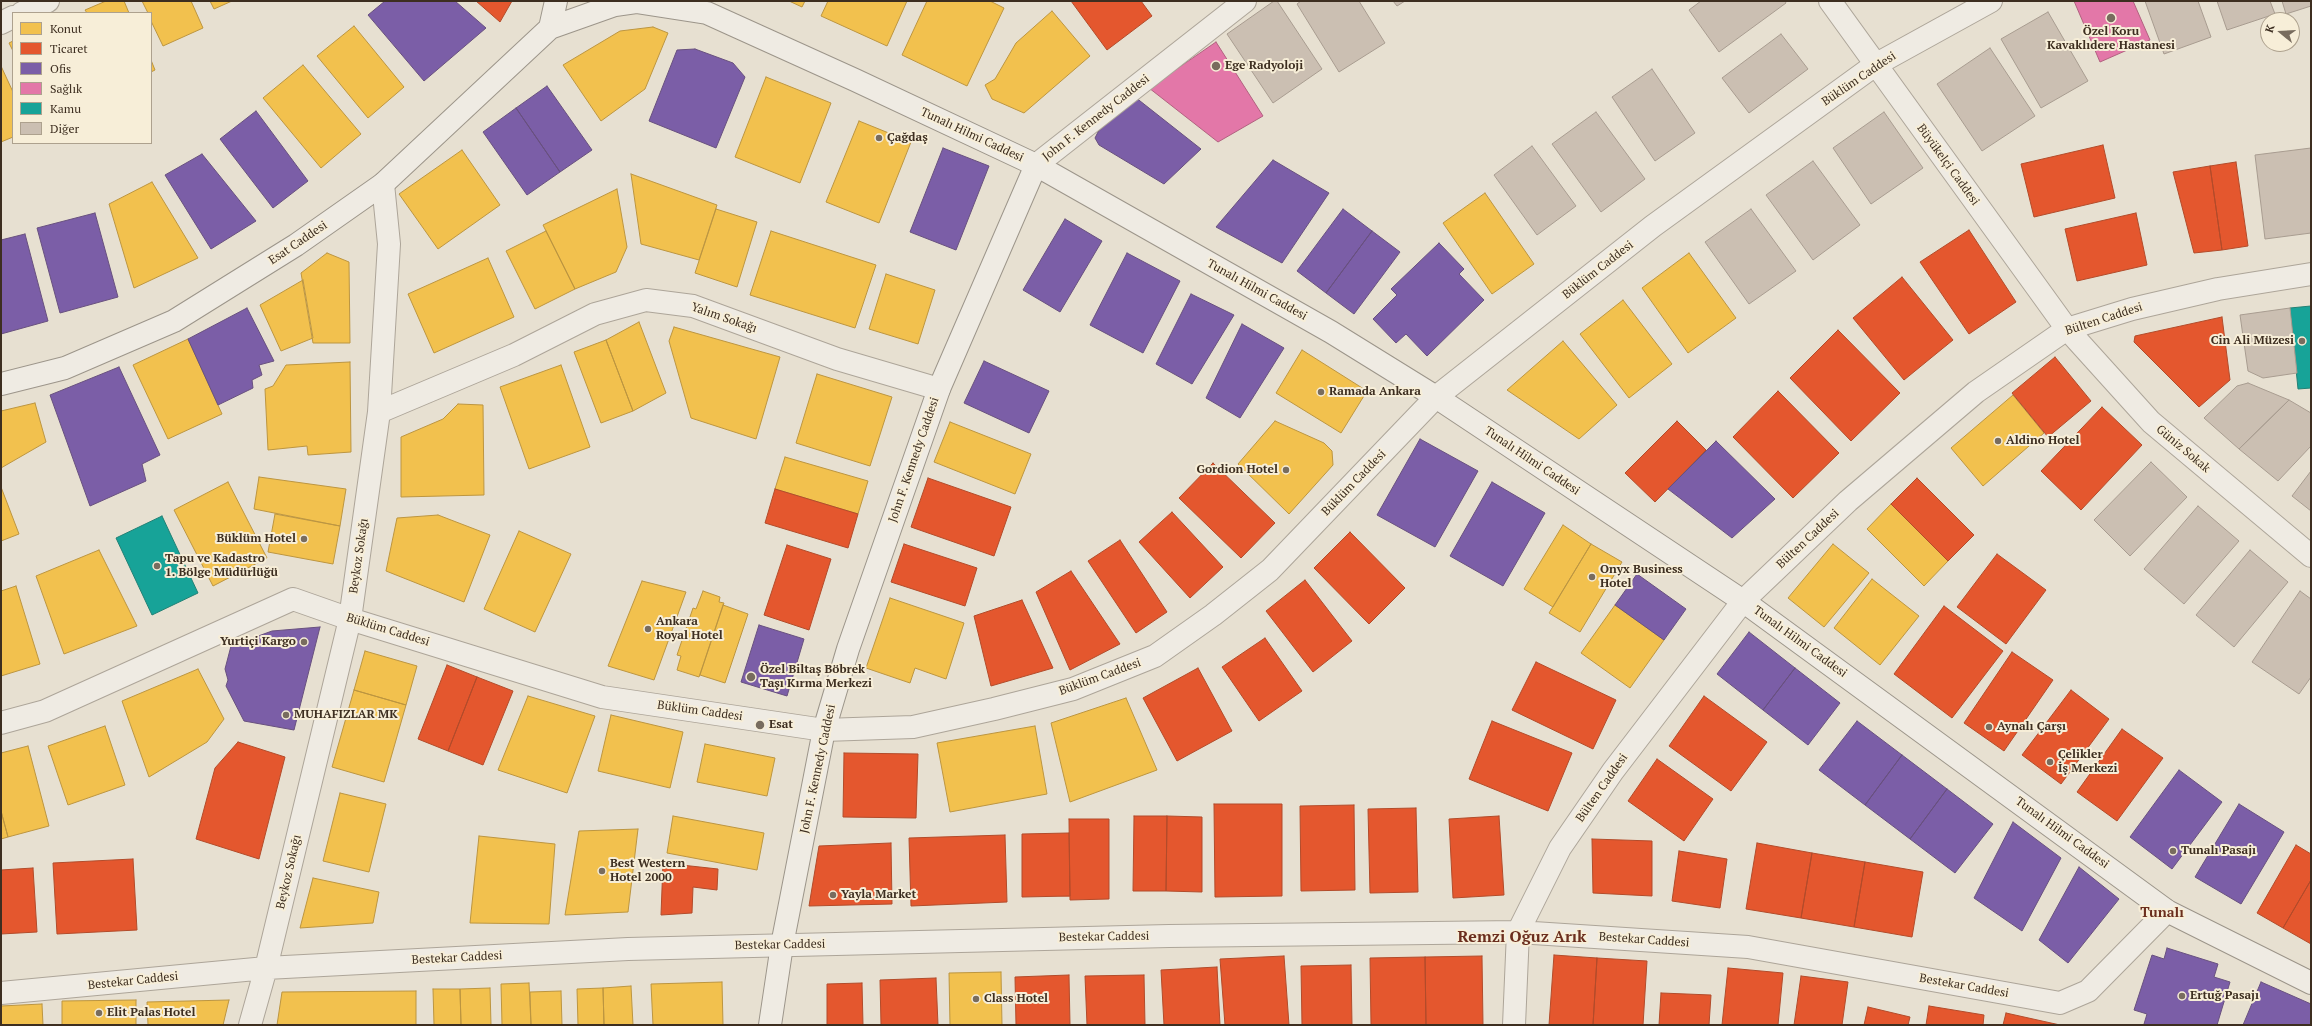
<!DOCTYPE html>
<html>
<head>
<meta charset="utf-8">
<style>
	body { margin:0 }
	#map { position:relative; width:2312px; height:1026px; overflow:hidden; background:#e7e0d1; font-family:"PT Serif",serif }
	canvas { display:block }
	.frame { position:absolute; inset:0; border:2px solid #3d2e20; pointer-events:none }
	.legend { position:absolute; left:12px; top:12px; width:140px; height:132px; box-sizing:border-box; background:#f7eed8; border:1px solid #ada18e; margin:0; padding:5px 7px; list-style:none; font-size:12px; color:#3d2e20 }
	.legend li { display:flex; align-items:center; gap:8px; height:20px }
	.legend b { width:20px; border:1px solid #ada18e }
	.north { position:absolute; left:2260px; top:12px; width:40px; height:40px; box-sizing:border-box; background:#f7eed8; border:1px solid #ada18e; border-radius:50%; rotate:288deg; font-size:11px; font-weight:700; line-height:16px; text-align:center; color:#3d2e20 }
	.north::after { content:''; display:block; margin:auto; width:14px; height:18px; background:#786c5e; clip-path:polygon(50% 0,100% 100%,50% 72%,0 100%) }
</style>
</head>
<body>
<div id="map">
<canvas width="2312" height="1026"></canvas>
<div class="frame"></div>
<ul class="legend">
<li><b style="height:11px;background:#f2c14e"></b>Konut</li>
<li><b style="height:11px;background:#e4572e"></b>Ticaret</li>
<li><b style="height:11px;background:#7b5ea7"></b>Ofis</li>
<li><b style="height:11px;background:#e377a8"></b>Sağlık</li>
<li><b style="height:11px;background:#17a398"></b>Kamu</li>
<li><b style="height:11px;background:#cbbfb2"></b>Diğer</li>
</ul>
<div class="north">K</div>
</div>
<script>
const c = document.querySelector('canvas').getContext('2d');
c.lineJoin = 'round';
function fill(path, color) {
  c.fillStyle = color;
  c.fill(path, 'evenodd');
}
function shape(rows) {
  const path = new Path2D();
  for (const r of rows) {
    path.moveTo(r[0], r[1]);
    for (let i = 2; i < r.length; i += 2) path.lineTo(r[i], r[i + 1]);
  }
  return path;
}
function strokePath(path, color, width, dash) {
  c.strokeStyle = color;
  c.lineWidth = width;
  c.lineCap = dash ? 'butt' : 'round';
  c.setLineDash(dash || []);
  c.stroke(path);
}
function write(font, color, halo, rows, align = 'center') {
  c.font = font + ' "PT Serif",serif';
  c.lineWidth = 4;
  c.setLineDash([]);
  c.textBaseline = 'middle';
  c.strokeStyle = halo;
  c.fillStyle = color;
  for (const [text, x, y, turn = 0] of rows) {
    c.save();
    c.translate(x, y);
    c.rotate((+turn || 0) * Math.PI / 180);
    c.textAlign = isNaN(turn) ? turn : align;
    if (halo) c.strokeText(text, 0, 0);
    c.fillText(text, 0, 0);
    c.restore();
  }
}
const homes = shape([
	[106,1,124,1,129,13,87,13,85,10,106,1],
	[142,1,191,1,203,28,163,46,151,21,151,13,148,13,142,1],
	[210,1,232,1,214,9,210,1],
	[789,1,805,1,802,7,789,1],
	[828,1,907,1,887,46,821,16,828,1],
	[927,1,990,1,1004,8,967,86,902,55,927,1],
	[1052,11,1090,56,1024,113,992,99,985,85,995,79,1016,43,1052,11],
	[354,26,404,87,368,118,317,56,354,26],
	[653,27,668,33,645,89,601,121,563,65,620,31,653,27],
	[13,41,13,51,9,43,13,41],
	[151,60,155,70,151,72,151,60],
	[303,65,361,134,321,168,263,98,303,65],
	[1,66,13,92,13,137,1,142,1,66],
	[766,77,831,103,800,183,735,157,766,77],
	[859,121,911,142,879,223,826,202,859,121],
	[462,150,500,205,438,249,399,194,462,150],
	[631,174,717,205,699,260,641,244,631,174],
	[152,182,198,258,134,288,109,204,152,182],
	[617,189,627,247,616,272,575,289,543,225,617,189],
	[1485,193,1534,264,1492,294,1443,223,1485,193],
	[716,209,757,222,737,287,695,273,716,209],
	[546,231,575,289,535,309,506,251,546,231],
	[771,231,876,265,855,328,750,295,771,231],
	[327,253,349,262,350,343,313,343,301,273,327,253],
	[1689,253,1736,318,1688,353,1642,288,1689,253],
	[488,258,514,317,434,353,408,294,488,258],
	[886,274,935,290,918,344,869,329,886,274],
	[303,280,313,338,281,351,260,305,303,280],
	[1623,300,1672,364,1629,398,1580,334,1623,300],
	[639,322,666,393,633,411,606,340,639,322],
	[674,327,780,357,756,439,691,418,669,341,674,327],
	[188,339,222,414,168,439,133,365,188,339],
	[606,340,633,411,601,423,574,352,606,340],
	[1563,341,1617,405,1579,439,1507,390,1563,341],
	[1302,350,1367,391,1341,433,1276,393,1302,350],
	[350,362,351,452,308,455,307,446,268,450,265,389,273,386,286,365,350,362],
	[561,365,590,447,529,469,500,387,561,365],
	[817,374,892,397,870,466,796,443,817,374],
	[2013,395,2044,433,1983,486,1951,448,2013,395],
	[35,403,46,442,1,468,1,411,35,403],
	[458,404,483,405,484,495,401,497,401,437,443,419,458,404],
	[1275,421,1324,443,1332,451,1333,465,1289,514,1238,464,1275,421],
	[950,422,1031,454,1015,494,934,462,950,422],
	[785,457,868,481,858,514,775,489,785,457],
	[259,477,346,489,340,526,254,509,259,477],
	[228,482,267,558,213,586,174,510,228,482],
	[1,487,19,534,1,541,1,487],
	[1891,504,1948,561,1924,586,1867,529,1891,504],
	[275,514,340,526,333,564,268,552,275,514],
	[438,515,490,535,464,602,386,571,397,518,438,515],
	[1563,525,1591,544,1553,607,1524,589,1563,525],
	[519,531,571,554,535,632,484,609,519,531],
	[1591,544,1622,562,1580,632,1549,613,1591,544],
	[1833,544,1869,573,1824,627,1788,598,1833,544],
	[99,550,137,626,64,654,36,576,99,550],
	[1872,579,1919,616,1880,665,1834,628,1872,579],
	[642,581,686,592,654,680,608,666,642,581],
	[16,586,40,664,1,676,1,591,16,586],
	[703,591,720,597,719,602,724,603,699,677,677,670,681,656,677,655,693,608,696,609,703,591],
	[890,598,964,623,946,679,915,668,910,683,866,668,890,598],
	[723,605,748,614,725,683,700,675,723,605],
	[1615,605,1664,640,1630,688,1581,653,1615,605],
	[365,651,417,666,406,705,354,690,365,651],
	[198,669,224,719,207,742,149,777,122,701,198,669],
	[354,690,406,705,384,782,332,767,354,690],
	[528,696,595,716,567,793,498,770,528,696],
	[1126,698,1157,770,1070,802,1051,723,1126,698],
	[611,715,683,732,670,788,598,771,611,715],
	[105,726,125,785,68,805,48,746,105,726],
	[1035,726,1047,794,950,812,937,743,1035,726],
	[705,744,775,758,767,796,697,782,705,744],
	[28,746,49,826,8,837,1,811,1,753,28,746],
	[340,793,386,804,369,872,323,861,340,793],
	[1,811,8,837,1,839,1,811],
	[673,816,764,833,757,870,667,853,673,816],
	[638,829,628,912,565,915,579,831,638,829],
	[479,836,555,844,549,924,470,923,479,836],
	[313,878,379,892,373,923,300,928,313,878],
	[1001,972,1002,1025,950,1025,949,973,1001,972],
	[722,982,723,1025,653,1025,651,984,722,982],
	[529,983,531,1025,502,1025,501,984,529,983],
	[631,986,633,1025,604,1025,603,988,631,986],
	[490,988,491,1025,461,1025,460,989,490,988],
	[603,988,604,1025,578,1025,577,989,603,988],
	[433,989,460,989,461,1025,434,1025,433,989],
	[416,991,416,1025,277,1025,282,992,416,991],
	[561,991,562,1025,531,1025,530,992,561,991],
	[136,1000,136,1025,62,1025,62,1001,136,1000],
	[229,1000,223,1025,148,1025,147,1002,229,1000],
	[42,1004,43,1025,1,1025,1,1006,42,1004]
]);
fill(homes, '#f2c14e');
strokePath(homes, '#bc9540', 1);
const shops = shape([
	[476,1,512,1,500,22,476,1],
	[1071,1,1141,1,1152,16,1107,50,1071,1],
	[2103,145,2115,198,2034,217,2021,164,2103,145],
	[2236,162,2248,246,2222,250,2210,166,2236,162],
	[2210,166,2222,250,2194,253,2173,172,2210,166],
	[2136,213,2147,265,2077,281,2065,229,2136,213],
	[1969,230,2016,302,1969,334,1920,262,1969,230],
	[1902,277,1953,340,1904,380,1853,318,1902,277],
	[2222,317,2230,380,2199,407,2134,342,2135,336,2222,317],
	[1838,330,1900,393,1851,441,1790,378,1838,330],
	[2055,357,2091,401,2048,437,2012,393,2055,357],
	[1778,391,1839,453,1793,498,1733,437,1778,391],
	[2102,407,2142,445,2081,510,2041,471,2102,407],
	[1677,421,1706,450,1655,502,1625,473,1677,421],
	[1213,463,1275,523,1241,558,1179,498,1213,463],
	[928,478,1011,507,994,556,911,527,928,478],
	[1917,478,1974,535,1948,561,1891,504,1917,478],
	[775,489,858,514,848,548,765,523,775,489],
	[1172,512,1223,567,1190,598,1139,542,1172,512],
	[1350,532,1405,588,1369,624,1314,568,1350,532],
	[1120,540,1167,612,1136,633,1088,561,1120,540],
	[904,544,977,568,965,606,891,582,904,544],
	[787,545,831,559,809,630,764,615,787,545],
	[1997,554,2046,590,2006,644,1957,607,1997,554],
	[1071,571,1120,644,1070,670,1036,592,1071,571],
	[1305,580,1352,641,1313,672,1266,611,1305,580],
	[1022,600,1053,668,991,686,974,616,1022,600],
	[1944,606,2003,651,1952,718,1894,674,1944,606],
	[1265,638,1302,691,1259,721,1222,667,1265,638],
	[2012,652,2053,680,2004,751,1964,723,2012,652],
	[1536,662,1616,700,1593,749,1512,710,1536,662],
	[447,665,477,677,448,751,418,739,447,665],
	[1198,668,1232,731,1177,761,1143,698,1198,668],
	[477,677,513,691,483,765,448,751,477,677],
	[2071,690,2109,719,2061,784,2022,755,2071,690],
	[1704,696,1767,742,1731,791,1669,746,1704,696],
	[1492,721,1572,753,1548,811,1469,779,1492,721],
	[2122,729,2163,758,2117,821,2077,792,2122,729],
	[238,742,285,757,259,859,196,839,215,768,238,742],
	[844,753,918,754,916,818,843,817,844,753],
	[1657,759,1713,799,1684,841,1628,801,1657,759],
	[1214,804,1282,804,1282,896,1215,897,1214,804],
	[1354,805,1355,890,1301,891,1300,806,1354,805],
	[1416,808,1418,892,1370,893,1368,809,1416,808],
	[1134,816,1167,816,1166,891,1133,891,1134,816],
	[1167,816,1202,817,1202,892,1166,891,1167,816],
	[1499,816,1504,895,1453,898,1449,819,1499,816],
	[1069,819,1109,819,1109,899,1070,900,1069,819],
	[1069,833,1070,896,1022,897,1022,834,1069,833],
	[1005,835,1007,902,911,906,909,838,1005,835],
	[1592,839,1652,841,1652,896,1593,893,1592,839],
	[891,843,892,904,809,906,819,846,891,843],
	[1757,843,1812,853,1801,918,1746,909,1757,843],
	[2296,845,2311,854,2311,880,2283,928,2257,913,2296,845],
	[1679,851,1727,859,1720,908,1672,901,1679,851],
	[1812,853,1865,862,1854,927,1801,918,1812,853],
	[133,859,137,930,57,934,53,863,133,859],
	[1865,862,1923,872,1912,937,1854,927,1865,862],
	[663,863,718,869,717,890,693,887,692,913,661,915,663,863],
	[33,868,37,932,1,934,1,870,33,868],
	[2311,880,2311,944,2283,928,2311,880],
	[1554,955,1597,958,1593,1025,1549,1025,1554,955],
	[1284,956,1289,1025,1225,1025,1220,959,1284,956],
	[1482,956,1483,1025,1426,1025,1425,957,1482,956],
	[1425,957,1426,1025,1371,1025,1370,958,1425,957],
	[1597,958,1647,961,1643,1025,1593,1025,1597,958],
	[1351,965,1352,1025,1302,1025,1301,966,1351,965],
	[1217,967,1220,1025,1164,1025,1161,970,1217,967],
	[1728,968,1783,973,1778,1025,1722,1025,1728,968],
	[1069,975,1070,1025,1016,1025,1015,977,1069,975],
	[1144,975,1145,1025,1087,1025,1085,976,1144,975],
	[1801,976,1848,982,1842,1025,1794,1025,1801,976],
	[936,978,938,1025,881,1025,880,980,936,978],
	[862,983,863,1025,827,1025,827,984,862,983],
	[1661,993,1711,995,1709,1025,1659,1025,1661,993],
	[1929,1006,1984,1015,1983,1025,1926,1025,1929,1006],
	[1868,1007,1910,1017,1908,1025,1864,1025,1868,1007],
	[2006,1013,2060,1025,2003,1025,2006,1013]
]);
fill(shops, '#e4572e');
strokePath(shops, '#b24b2a', 1);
const offices = shape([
	[385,1,455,1,486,28,424,81,368,15,385,1],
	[695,49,733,63,745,77,716,148,649,121,677,50,695,49],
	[547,86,592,150,560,172,516,108,547,86],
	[1135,97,1201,149,1164,184,1099,145,1095,138,1098,132,1135,97],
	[516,108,560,172,527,195,483,132,516,108],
	[256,111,308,181,273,208,220,139,256,111],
	[943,148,989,166,956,250,910,232,943,148],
	[202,154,256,221,211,249,165,175,202,154],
	[1273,160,1329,193,1282,263,1216,227,1273,160],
	[1343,209,1372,231,1326,293,1297,271,1343,209],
	[95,213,118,297,60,313,37,228,95,213],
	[1065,219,1102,241,1060,312,1023,290,1065,219],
	[1372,231,1400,252,1354,314,1326,293,1372,231],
	[25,234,48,321,1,334,1,240,25,234],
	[1439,243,1464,269,1459,274,1484,300,1427,356,1406,334,1396,343,1373,319,1397,295,1391,289,1439,243],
	[1127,253,1180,281,1143,353,1090,325,1127,253],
	[1191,294,1234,315,1192,384,1156,364,1191,294],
	[247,308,274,361,259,365,262,375,252,380,253,388,218,405,188,339,247,308],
	[1242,324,1284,348,1240,418,1206,398,1242,324],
	[984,361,1049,391,1029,433,964,403,984,361],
	[119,367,160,455,142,464,146,481,90,506,50,395,119,367],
	[1420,439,1478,471,1435,547,1377,515,1420,439],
	[1716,441,1775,499,1732,538,1668,489,1716,441],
	[1492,482,1545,513,1503,586,1450,556,1492,482],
	[1637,574,1686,609,1664,640,1615,605,1637,574],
	[759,625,804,639,787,696,741,682,759,625],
	[320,627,294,730,244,721,226,686,228,680,225,669,231,646,272,631,320,627],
	[1749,632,1795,668,1763,710,1717,674,1749,632],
	[1795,668,1840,703,1808,745,1763,710,1795,668],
	[1857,721,1902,755,1865,805,1819,770,1857,721],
	[1902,755,1947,789,1910,839,1865,805,1902,755],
	[2179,770,2222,802,2172,869,2130,837,2179,770],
	[1947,789,1993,824,1955,873,1910,839,1947,789],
	[2239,804,2284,832,2241,904,2195,877,2239,804],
	[2013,822,2061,858,2022,931,1974,898,2013,822],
	[2079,867,2119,899,2068,963,2039,940,2079,867],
	[2167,948,2218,964,2214,977,2230,982,2217,1025,2147,1025,2144,1024,2147,1014,2134,1010,2152,955,2164,959,2167,948],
	[2261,982,2311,1004,2311,1025,2243,1025,2261,982]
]);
fill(offices, '#7b5ea7');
strokePath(offices, '#68507e', 1);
const health = shape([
	[2074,1,2133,1,2150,40,2100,62,2074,1],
	[1216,42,1263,116,1218,142,1149,88,1216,42]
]);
fill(health, '#e377a8');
strokePath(health, '#b1617f', 1);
const public = shape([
	[2311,306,2311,388,2298,389,2290,308,2311,306],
	[162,516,198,593,152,615,116,538,162,516]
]);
fill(public, '#17a398');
strokePath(public, '#228074', 1);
const building = shape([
	[1274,1,1277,1,1322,69,1273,103,1227,34,1274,1],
	[1301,1,1359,1,1385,43,1339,72,1297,4,1301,1],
	[1393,1,1405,1,1397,6,1393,1],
	[1701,1,1785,1,1786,3,1719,52,1689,10,1701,1],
	[2145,1,2198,1,2211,37,2164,54,2145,1],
	[2217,1,2270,1,2275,14,2227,30,2217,1],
	[2282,1,2311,1,2311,6,2286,14,2282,1],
	[2048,12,2088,81,2041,108,2001,39,2048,12],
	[1781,34,1808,69,1749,113,1722,78,1781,34],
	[1990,48,2035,116,1982,151,1937,84,1990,48],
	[1652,69,1695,133,1655,161,1612,97,1652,69],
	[1596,112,1645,179,1601,212,1552,144,1596,112],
	[1884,112,1923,168,1871,204,1833,148,1884,112],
	[1532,146,1576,206,1537,235,1494,175,1532,146],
	[2311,148,2311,233,2265,239,2255,155,2311,148],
	[1813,161,1860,225,1813,260,1766,195,1813,161],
	[1751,209,1796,271,1749,304,1705,242,1751,209],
	[2290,308,2297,373,2263,378,2248,371,2240,315,2290,308],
	[2248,383,2289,400,2239,449,2204,418,2237,386,2248,383],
	[2289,400,2311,413,2311,446,2278,481,2239,449,2289,400],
	[2151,462,2187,497,2130,556,2094,520,2151,462],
	[2311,471,2311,511,2292,496,2311,471],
	[2198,506,2239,541,2184,604,2144,569,2198,506],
	[2250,550,2288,582,2234,647,2196,615,2250,550],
	[2300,591,2311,599,2311,677,2299,694,2252,662,2300,591]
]);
fill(building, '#cbbfb2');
strokePath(building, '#a89c90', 1);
const minor = shape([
	[1830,1,2067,329,2151,422,2311,556],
	[22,13,48,1],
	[1,23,13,17],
	[1436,397,1653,226,1875,65,1991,1],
	[379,412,514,355,595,314,646,300,693,306,837,359,939,389],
	[1,993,266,968,628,949,1169,936,1518,932,1748,947,2060,1003,2088,991,2167,911],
	[250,1025,266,968,350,619,379,412,389,244,383,184],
	[1514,1025,1518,932,1560,848,1613,771,1743,601,1848,501,1976,392,2067,329,2132,309,2218,289,2311,274]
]);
const tertiary = shape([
	[1036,165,1245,1],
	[1,723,45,711,293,599,350,619,602,697,824,730,913,727,994,709,1073,689,1155,656,1213,615,1270,570,1436,397]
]);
const secondary = shape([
	[550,28,556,1],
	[1,384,65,368,174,321,296,245,383,184,550,28,615,5,636,2,707,13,855,80,1036,165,1331,332,1436,397,1743,601,2167,911,2311,983],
	[770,1025,782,945,824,730,848,649,939,389,1036,165]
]);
strokePath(minor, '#ada599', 24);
strokePath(tertiary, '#ada599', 24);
strokePath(secondary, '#9c958a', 24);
strokePath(minor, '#efebe3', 22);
strokePath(tertiary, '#efebe3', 22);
strokePath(secondary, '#efebe3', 22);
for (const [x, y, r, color] of [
	[2111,18,5,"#786c5e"],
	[1216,66,5,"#786c5e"],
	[879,138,4,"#786c5e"],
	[2302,341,4,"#786c5e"],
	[1321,392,4,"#786c5e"],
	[1998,441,4,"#786c5e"],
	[1286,470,4,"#786c5e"],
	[304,539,4,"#786c5e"],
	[157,566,4,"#786c5e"],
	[1592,577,4,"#786c5e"],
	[648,629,4,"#786c5e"],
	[304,642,4,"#786c5e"],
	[751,677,5,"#786c5e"],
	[286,715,4,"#786c5e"],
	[760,725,5,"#786c5e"],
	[1989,727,4,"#786c5e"],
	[2050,762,4,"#786c5e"],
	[2173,851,4,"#786c5e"],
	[602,871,4,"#786c5e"],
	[833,895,4,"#786c5e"],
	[2182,996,4,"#786c5e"],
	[976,999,4,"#786c5e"],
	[99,1013,4,"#786c5e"]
]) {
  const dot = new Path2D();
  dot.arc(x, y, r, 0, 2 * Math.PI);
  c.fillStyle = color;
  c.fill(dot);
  strokePath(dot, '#f7eed8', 1.5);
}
write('bold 12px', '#3d2e20', '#f7eed8', [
	["Özel Koru",2111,32,"center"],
	["Kavaklıdere Hastanesi",2111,46,"center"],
	["Ege Radyoloji",1225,66],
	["Çağdaş",887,138],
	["Cin Ali Müzesi",2294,341,"right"],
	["Ramada Ankara",1329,392],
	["Aldino Hotel",2006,441],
	["Gordion Hotel",1278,470,"right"],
	["Büklüm Hotel",296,539,"right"],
	["Tapu ve Kadastro",165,559],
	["1. Bölge Müdürlüğü",165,573],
	["Onyx Business",1600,570],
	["Hotel",1600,584],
	["Ankara",656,622],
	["Royal Hotel",656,636],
	["Yurtiçi Kargo",296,642,"right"],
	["Özel Biltaş Böbrek",760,670],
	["Taşı Kırma Merkezi",760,684],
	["MUHAFIZLAR MK",294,715],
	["Esat",769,725],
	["Aynalı Çarşı",1997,727],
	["Çelikler",2058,755],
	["İş Merkezi",2058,769],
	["Tunalı Pasajı",2181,851],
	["Best Western",610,864],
	["Hotel 2000",610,878],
	["Yayla Market",841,895],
	["Ertuğ Pasajı",2190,996],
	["Class Hotel",984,999],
	["Elit Palas Hotel",107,1013]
], 'left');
write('12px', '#3d2e20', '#f7eed8', [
	["Büklüm Caddesi",1859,79,-34],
	["John F. Kennedy Caddesi",1096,118,-38],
	["Tunalı Hilmi Caddesi",972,135,25],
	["Büyükelçi Caddesi",1948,165,54],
	["Esat Caddesi",298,243,-34],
	["Büklüm Caddesi",1598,270,-38],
	["Tunalı Hilmi Caddesi",1257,290,29],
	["Yalım Sokağı",724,318,19],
	["Bülten Caddesi",2104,319,-18],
	["Güniz Sokak",2183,449,40],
	["John F. Kennedy Caddesi",914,460,-71],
	["Tunalı Hilmi Caddesi",1532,461,34],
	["Büklüm Caddesi",1354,483,-46],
	["Bülten Caddesi",1808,539,-43],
	["Beykoz Sokağı",359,556,-82],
	["Büklüm Caddesi",388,630,17],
	["Tunalı Hilmi Caddesi",1800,642,36],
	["Büklüm Caddesi",1100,677,-20],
	["Büklüm Caddesi",700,711,8],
	["John F. Kennedy Caddesi",818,769,-78],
	["Bülten Caddesi",1602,788,-55],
	["Tunalı Hilmi Caddesi",2062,833,36],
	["Beykoz Sokağı",289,872,-77],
	["Bestekar Caddesi",1104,937,-1],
	["Bestekar Caddesi",1644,940,4],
	["Bestekar Caddesi",780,945,-1],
	["Bestekar Caddesi",457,958,-3],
	["Bestekar Caddesi",133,981,-6],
	["Bestekar Caddesi",1964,986,10]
]);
write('bold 14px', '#6b2e1e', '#f7eed8', [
	["Tunalı",2162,913]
]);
write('bold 16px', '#6b2e1e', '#f7eed8', [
	["Remzi Oğuz Arık",1522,937]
]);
</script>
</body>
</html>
